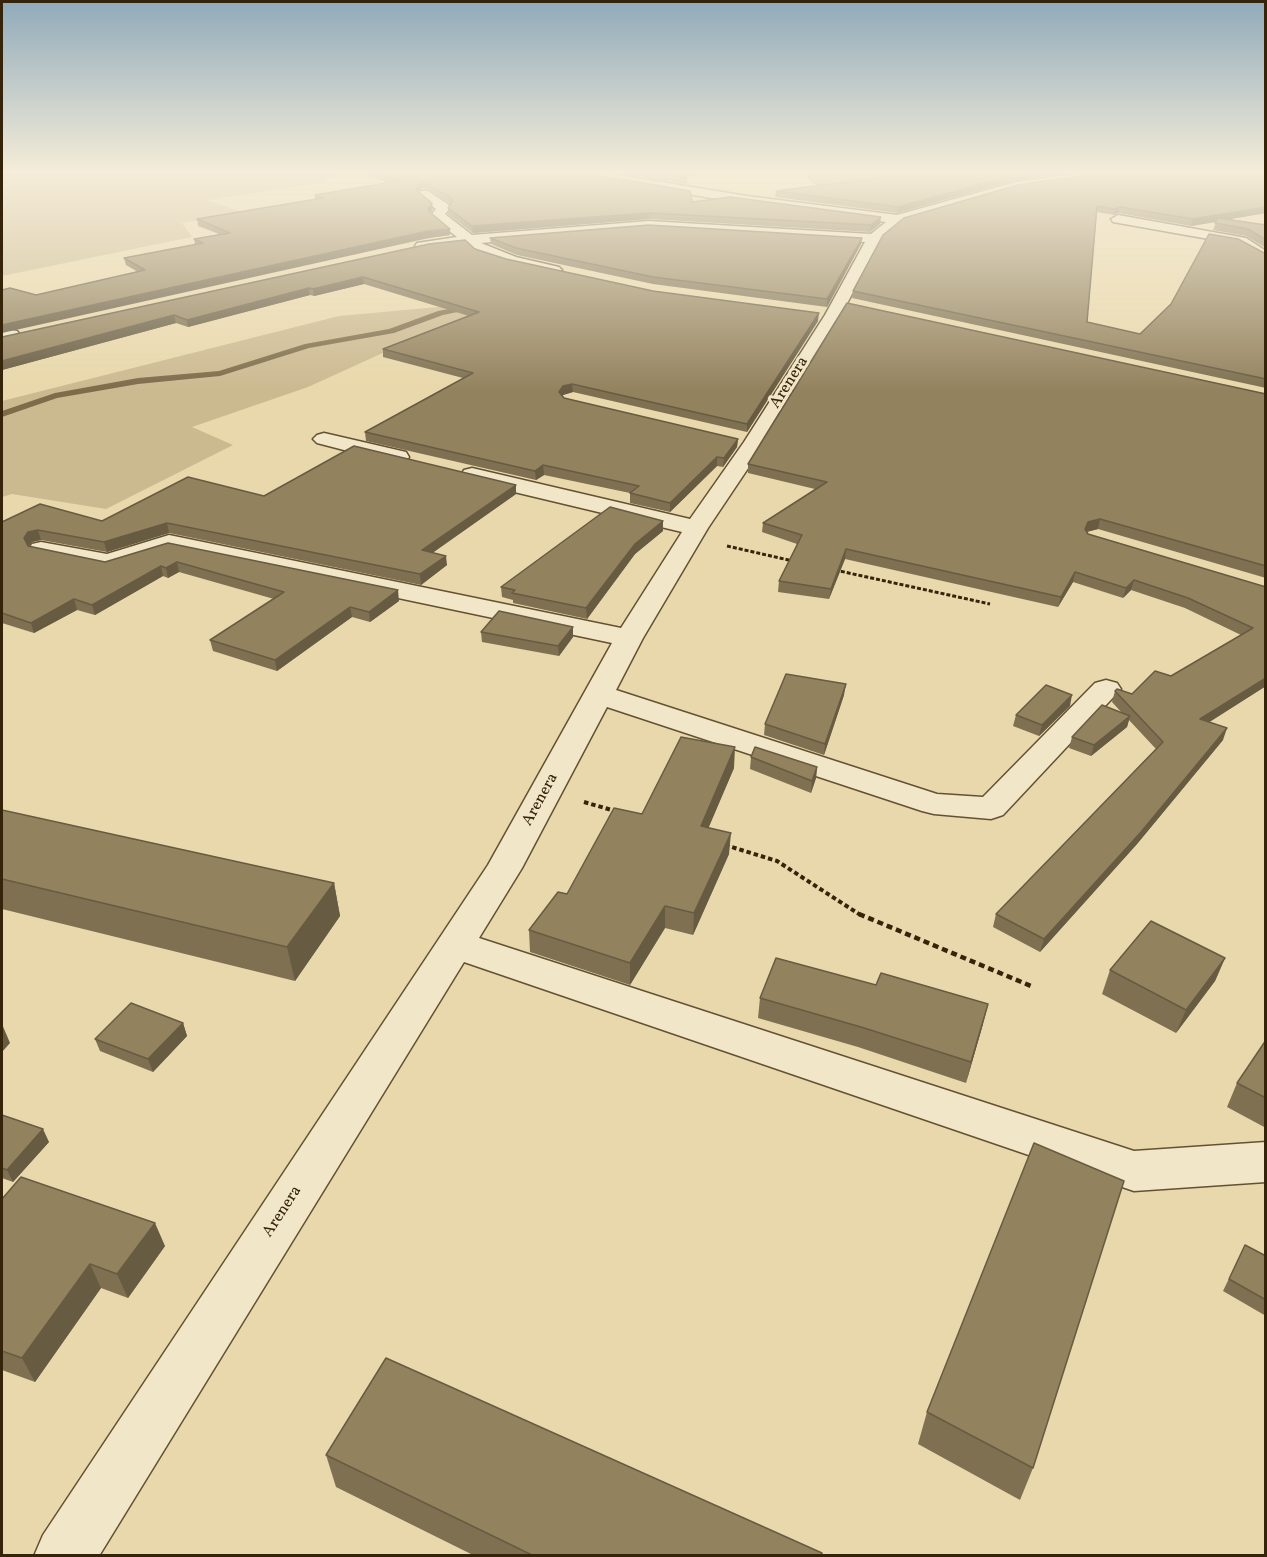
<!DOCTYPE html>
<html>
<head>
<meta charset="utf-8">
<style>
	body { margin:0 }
	#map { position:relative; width:1267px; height:1557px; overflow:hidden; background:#e9d8ab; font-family:Vollkorn,serif }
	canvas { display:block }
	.frame { position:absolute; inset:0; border:3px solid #36240a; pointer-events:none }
</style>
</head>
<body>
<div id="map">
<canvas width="1267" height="1557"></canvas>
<div class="frame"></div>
</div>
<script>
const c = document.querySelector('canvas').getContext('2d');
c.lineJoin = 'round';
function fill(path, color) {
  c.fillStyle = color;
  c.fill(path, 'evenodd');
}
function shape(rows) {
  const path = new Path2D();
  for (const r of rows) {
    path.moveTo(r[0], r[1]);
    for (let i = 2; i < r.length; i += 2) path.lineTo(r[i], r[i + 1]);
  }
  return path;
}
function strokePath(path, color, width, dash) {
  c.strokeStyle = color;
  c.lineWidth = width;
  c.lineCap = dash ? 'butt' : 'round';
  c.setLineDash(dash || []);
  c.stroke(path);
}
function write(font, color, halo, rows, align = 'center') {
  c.font = font + ' Vollkorn,serif';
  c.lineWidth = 6;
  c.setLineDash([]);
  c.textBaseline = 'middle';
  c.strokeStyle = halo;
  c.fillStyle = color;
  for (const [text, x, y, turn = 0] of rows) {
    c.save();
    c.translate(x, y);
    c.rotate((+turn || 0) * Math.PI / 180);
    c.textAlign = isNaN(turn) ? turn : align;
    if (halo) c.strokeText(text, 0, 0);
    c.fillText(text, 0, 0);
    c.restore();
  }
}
fill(shape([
	[2,173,349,173,326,178,328,182,207,200,244,213,182,223,192,237,2,276],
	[482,303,477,316,407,342,308,387,192,427,233,445,106,509,12,494,2,497,2,401,339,316]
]), '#cbb990');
const water = shape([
	[813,173,951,173,819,186,808,177,813,173]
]);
fill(water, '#ac9b74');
strokePath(water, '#7d6b4a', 1.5);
fill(shape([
	[469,305,472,305,472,309,443,315,394,333,309,348,220,376,138,384,57,398,2,417,2,411,55,393,138,378,219,371,305,344,389,329,438,311,469,305]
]), '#7d6b4a');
const minor = shape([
	[580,173,606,173,747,196,897,215,1016,182,1079,173,1107,173,1101,177,1017,189,902,222,880,240,841,315,765,443,708,528,643,638,616,690,937,794,983,797,1095,683,1106,680,1117,683,1121,689,1003,815,991,819,934,814,922,811,607,707,522,868,479,938,1134,1151,1266,1142,1266,1182,1134,1191,464,962,99,1556,34,1556,43,1535,488,865,612,643,170,550,108,570,32,554,29,549,32,544,41,542,107,554,169,535,621,628,682,532,464,480,461,475,464,470,472,468,690,519,744,442,825,315,865,242,649,229,481,243,516,257,559,267,562,270,559,273,554,275,507,264,476,253,466,245,417,249,415,246,417,243,457,237,433,218,431,215,436,209,418,194,420,191,428,191,449,205,450,208,445,214,472,235,649,221,871,234,886,222,747,204,586,177,580,173],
	[1118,215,1246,238,1266,251,1266,262,1237,244,1113,222,1111,219,1118,215],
	[11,330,17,331,20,335,17,339,2,341,2,331,11,330],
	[324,433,406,452,409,457,406,462,398,464,317,443,313,439,317,435,324,433]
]);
strokePath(minor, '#635132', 3);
strokePath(shape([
	[727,546,793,561],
	[835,570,990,604]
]), '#36240a', 3, [4, 2]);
strokePath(shape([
	[584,802,615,811],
	[725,845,777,861,862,916]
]), '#36240a', 4, [4.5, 3]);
strokePath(shape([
	[859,914,1031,986]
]), '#36240a', 4.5, [6, 4]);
fill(minor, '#f1e6c8');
fill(shape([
	[362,173,584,173,692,202,880,224,870,232,649,219,473,233,448,214,448,208,450,203,423,188,418,191,433,209,430,213,450,235,36,295,138,272,126,265,124,258,195,245,194,239,219,234,198,226,197,219,315,199,315,195,389,183],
	[619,173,699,173,687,177,687,184],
	[918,173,1064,173,1016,180,897,213,775,197,776,191],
	[1266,173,1266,213,1229,219,1266,225,1266,248,1246,236,1213,230,1216,222,1191,226,1118,213,1114,215,1097,212,1087,322,1140,334,1266,254,1266,388,852,298,853,291,883,235],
	[490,238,861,244,827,307,653,284,517,255,491,244],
	[475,249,506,259,653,291,818,321,747,432,573,392,563,395,563,396,564,398,738,439,737,447,723,467,717,466,670,512,630,503,630,493,544,475,536,480,366,441,365,432,463,378,383,357,383,349,469,316,364,284,314,296,310,295,188,327,176,323,2,370,2,337],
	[1266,394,1266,578,1098,529,1087,532,1088,534,1266,587,1266,686,1209,722,1223,740,1137,844,1040,952,993,927,996,914,1156,749,1129,720,1127,727,1091,756,1069,748,1072,737,1122,713,1112,702,1115,691,1132,694,1171,676,1241,635,1185,608,1131,590,1123,598,1073,582,1058,607,845,559,829,599,778,592,779,581,797,544,762,532,763,523,815,489,748,473,748,464],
	[516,494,433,552,447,565,421,585,169,533,107,552,41,540,32,542,28,546,105,562,168,543,399,601,370,622,352,617,277,671,213,651,210,640,274,599,179,572,168,578,163,576,95,615,77,610,34,633,2,623,2,522,102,521,264,496],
	[663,521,663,531,635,554,587,619,513,603,513,600,502,597,501,587],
	[481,632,573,637,559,656,482,642],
	[844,695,824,755,764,735,765,724],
	[1070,706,1039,736,1013,726,1016,715],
	[751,757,817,767,816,778,811,793,750,769],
	[734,768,708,828,729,854,693,935,665,928,630,985,530,952,529,930,567,894,642,814],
	[2,810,334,883,340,916,295,981,2,909],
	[1225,958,1215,981,1176,1033,1102,994,1110,970],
	[876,985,983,1024,966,1083,858,1047,758,1018,760,998],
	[183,1023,187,1036,153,1072,100,1051,95,1039],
	[1266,1040,1266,1128,1227,1107,1237,1083],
	[2,1115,49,1142,13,1182,2,1178],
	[2,1199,165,1246,128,1298,101,1288,35,1382,2,1370],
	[1245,1245,1266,1256,1266,1316,1223,1291],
	[927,1412,1033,1468,1020,1500,918,1444],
	[326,1455,821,1556,475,1556,336,1487]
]), '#7e7051');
fill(shape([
	[685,173,699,173,685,177],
	[1025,173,1064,173,1016,180,897,213,898,207,1017,174],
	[422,182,423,188,417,192,417,196,416,186],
	[432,203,433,209,429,215,428,209],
	[1120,207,1118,213,1114,215,1115,209],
	[1266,207,1266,213,1191,226,1193,219],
	[649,213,649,219,473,233,472,226],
	[881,217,880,224,870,232,871,225],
	[450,229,450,235,429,238,2,333,2,325,428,231],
	[862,238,861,244,827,307,827,299],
	[363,277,364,284,314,296,313,289],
	[309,288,310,295,188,327,187,320],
	[819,313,818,321,747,432,747,424],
	[174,315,176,323,2,370,2,361],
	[572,384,573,392,563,395,560,400,559,392,563,386],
	[738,439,737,447,723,467,724,458],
	[717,457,717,466,670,512,670,503],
	[543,465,544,475,536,480,535,471],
	[516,485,516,494,424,559,422,550],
	[1100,519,1098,529,1086,532,1085,529,1088,522],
	[663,521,663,531,635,554,587,619,586,608,635,544],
	[167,523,169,533,107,552,104,542],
	[38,530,41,540,32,542,27,548,24,538,28,532],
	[846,549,845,559,829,599,831,589],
	[446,556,447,565,421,585,420,574],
	[177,562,179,572,168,578,166,568],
	[161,566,163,576,95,615,92,605],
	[1075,572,1073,582,1058,607,1061,597],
	[1134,580,1131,590,1123,598,1126,588],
	[398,590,399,601,370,622,369,612],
	[74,599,77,610,34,633,31,623],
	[350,607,352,617,277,671,275,660],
	[573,627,573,637,559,656,558,646],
	[1266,678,1266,686,1197,730,1200,719],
	[846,684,844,695,824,755,825,744],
	[1072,695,1070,706,1039,736,1042,725],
	[1130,716,1127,727,1091,756,1094,745],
	[1227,728,1223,740,1137,844,1040,952,1044,939],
	[735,747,734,768,700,848,701,826],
	[817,767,816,778,811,793,812,781],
	[731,833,729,854,693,935,694,913],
	[334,883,340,916,295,981,287,947],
	[665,906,665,928,630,985,630,963],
	[1225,958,1215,981,1176,1033,1186,1010],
	[988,1004,983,1024,966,1083,971,1062],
	[183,1023,187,1036,153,1072,148,1059],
	[2,1024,10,1043,2,1052],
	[43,1129,49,1142,13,1182,7,1170],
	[155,1223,165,1246,128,1298,117,1274],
	[90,1264,101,1288,35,1382,22,1358]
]), '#675b42');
const building = shape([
	[376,173,584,173,690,191,692,202,730,197,881,217,871,225,649,213,472,226,448,208,452,201,450,197,422,182,416,186,416,190,432,203,428,209,431,213,450,229,428,231,2,325,2,290,10,288,36,295,145,270,124,258,203,243,194,239,230,233,197,219,323,198,315,195,399,181,376,173],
	[653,173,686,173,687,178,653,173],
	[918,173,1025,173,1017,174,898,207,776,191,918,173],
	[1102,173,1266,173,1266,207,1193,219,1120,207,1115,209,1097,206,1087,322,1140,334,1171,304,1209,234,1238,239,1266,254,1266,379,853,291,883,235,904,218,1018,185,1102,173],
	[1218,218,1266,225,1266,240,1248,229,1215,223,1218,218],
	[649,225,862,238,827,299,653,277,516,248,490,238,649,225],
	[465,240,475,249,506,259,653,291,819,313,747,424,572,384,563,386,559,392,564,398,738,439,724,458,717,457,670,503,630,493,639,486,543,465,535,471,365,432,473,373,383,349,479,312,363,277,313,289,309,288,187,320,174,315,2,361,2,337,429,244,465,240],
	[847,303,1266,394,1266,566,1100,519,1088,522,1085,529,1088,534,1266,587,1266,678,1200,719,1227,728,1141,832,1044,939,996,914,1163,742,1115,691,1117,689,1132,694,1155,671,1171,676,1253,628,1188,598,1134,580,1126,588,1075,572,1061,597,846,549,831,589,779,581,802,535,763,523,827,482,748,464,847,303],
	[354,446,516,485,422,550,446,556,420,574,167,523,104,542,38,530,28,532,24,538,28,546,105,562,168,543,398,590,369,612,350,607,275,660,210,640,284,592,177,562,166,568,161,566,92,605,74,599,31,623,2,613,2,522,40,504,102,521,188,477,264,496,354,446],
	[610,507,663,521,635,544,586,608,512,593,515,590,501,587,610,507],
	[499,611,573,627,558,646,481,632,499,611],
	[786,674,846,684,825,744,765,724,786,674],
	[1046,685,1072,695,1042,725,1016,715,1046,685],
	[1102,705,1130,716,1094,745,1072,737,1102,705],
	[681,737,735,747,701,826,731,833,694,913,665,906,630,963,529,930,558,892,567,894,614,808,642,814,681,737],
	[755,747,817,767,812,781,751,757,755,747],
	[2,810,334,883,287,947,2,879,2,810],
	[1151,921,1225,958,1186,1010,1110,970,1151,921],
	[776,958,876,985,881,973,988,1004,971,1062,861,1027,760,998,776,958],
	[131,1003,183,1023,148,1059,95,1039,131,1003],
	[1266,1040,1266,1098,1237,1083,1266,1040],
	[2,1115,43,1129,7,1170,2,1168,2,1115],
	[1034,1143,1124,1181,1033,1468,927,1412,1034,1143],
	[21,1177,155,1223,117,1274,90,1264,22,1358,2,1351,2,1199,21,1177],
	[1245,1245,1266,1256,1266,1300,1229,1279,1245,1245],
	[386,1358,822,1553,821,1556,534,1556,326,1455,386,1358]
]);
fill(building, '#93825e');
strokePath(building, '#675b42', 1.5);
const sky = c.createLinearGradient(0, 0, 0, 391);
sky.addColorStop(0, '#90aaba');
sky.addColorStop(0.44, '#f5edd9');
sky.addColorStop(1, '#f5edd900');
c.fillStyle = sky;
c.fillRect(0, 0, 1267, 391);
write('16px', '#36240a', '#f1e6c8', [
	["Arenera",790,383,-58],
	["Arenera",541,800,-61],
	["Arenera",283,1212,-57]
]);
</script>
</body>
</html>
